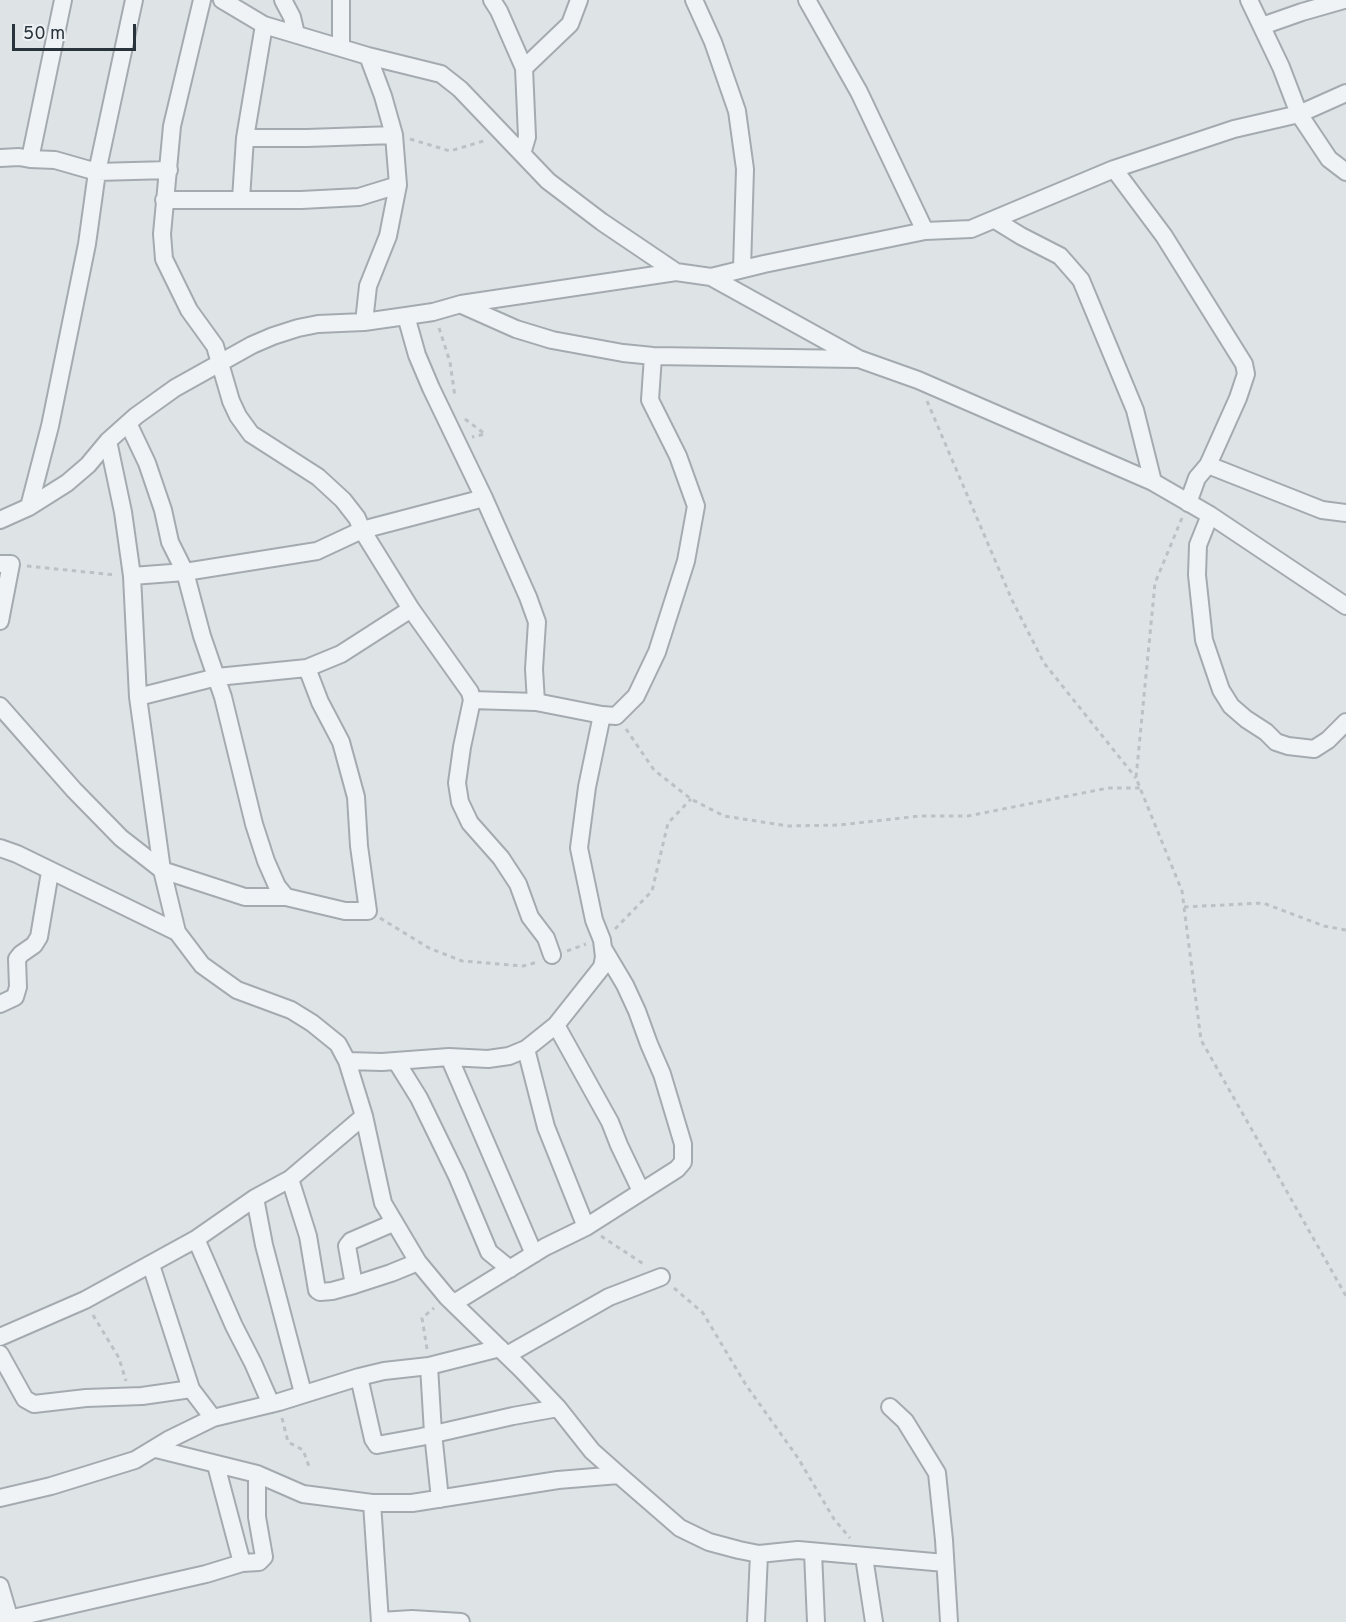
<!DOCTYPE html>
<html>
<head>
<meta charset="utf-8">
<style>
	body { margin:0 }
	#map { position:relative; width:1346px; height:1622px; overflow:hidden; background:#dee3e6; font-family:Overpass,sans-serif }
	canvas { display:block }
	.scale { position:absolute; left:12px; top:24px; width:124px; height:27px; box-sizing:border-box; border:3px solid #28333c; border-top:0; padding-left:8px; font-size:18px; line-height:21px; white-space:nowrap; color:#28333c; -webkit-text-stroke:4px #edf1f4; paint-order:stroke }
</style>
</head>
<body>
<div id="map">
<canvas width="1346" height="1622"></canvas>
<div class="scale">50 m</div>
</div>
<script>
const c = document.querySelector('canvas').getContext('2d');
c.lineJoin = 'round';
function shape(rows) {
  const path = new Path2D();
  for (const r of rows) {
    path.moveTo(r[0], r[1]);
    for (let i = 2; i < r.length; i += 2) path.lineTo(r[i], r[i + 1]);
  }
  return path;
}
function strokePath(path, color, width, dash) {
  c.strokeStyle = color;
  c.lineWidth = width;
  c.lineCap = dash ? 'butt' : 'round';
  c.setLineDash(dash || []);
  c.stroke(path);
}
const minor = shape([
	[202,0,172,126,162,234,164,259,189,310,215,346,231,401,238,416,251,434,318,477,343,500,357,518,362,530,411,609,470,692,472,700,462,747,457,783,460,802,470,823,501,858,518,884,530,917,546,938,552,955],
	[222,0,264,25,368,56,441,74,460,89,548,181,602,222,676,272,711,277,859,359,918,380,1153,482,1210,515,1346,606],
	[283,0,292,17,296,34],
	[341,0,341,48],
	[492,0,499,11,524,68,527,137,522,154],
	[694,0,713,42,737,111,745,169,742,269],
	[807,0,859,92,925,231],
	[1249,0,1281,67,1299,114,1329,159,1346,172],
	[1262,26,1302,12,1344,0],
	[524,68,570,24,579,0],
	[245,138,264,25],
	[0,158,19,157,30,159,55,160,97,172,169,170],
	[30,159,63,0],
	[1114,169,1164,236,1244,364,1246,374,1238,398,1208,465],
	[241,199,245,138,307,138,394,135],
	[164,200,301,200,359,197,398,185],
	[995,220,1021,236,1060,256,1081,280,1135,410,1153,482],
	[711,277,764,264,925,231,971,229,1114,169,1234,129,1299,114,1346,93],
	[462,305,516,329,552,340,623,353,653,356,857,359],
	[364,322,368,286,388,236,398,185,394,135,383,96,368,56],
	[128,423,147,463,163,510,170,542,185,572,202,636,223,697,254,824,266,861,277,886,286,897],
	[108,441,123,512,132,576,138,697,162,870,245,897,286,897,345,911,368,911,359,846,356,797,341,742,320,702,307,668],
	[484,498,528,597,537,622,534,669,536,702],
	[1188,503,1197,478,1208,465,1322,510,1346,513],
	[29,507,50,426,87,244,97,172,134,0],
	[1210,515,1198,545,1197,575,1204,640,1221,690,1231,706,1246,719,1266,732,1276,742,1288,746,1314,749,1328,740,1346,722],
	[0,520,29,507,67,483,88,465,108,441,136,416,175,388,252,345,273,336,298,328,318,324,364,322,406,316,433,312,461,304,676,272],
	[0,564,11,564,0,621],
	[132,576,185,572,317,551,362,530,484,498,431,388,417,355,406,316],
	[138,697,217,677,307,668,341,654,411,609],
	[472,700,536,702,602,715,616,716,636,696,657,652,686,561,696,506,678,456,650,400,653,356],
	[0,706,74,790,121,838,162,870,177,932,202,965,237,990,291,1010,312,1023,338,1044,347,1061,364,1116,383,1203,418,1262,447,1297,522,1370,558,1408,592,1451,619,1475,680,1528,709,1542,739,1550,759,1554,798,1550,945,1563],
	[0,848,17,854,177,932],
	[0,1004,15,997,18,987,17,959,21,954,34,945,39,937,50,872],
	[556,1025,610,1122,619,1145,641,1191],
	[526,1049,546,1127,586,1227],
	[449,1057,534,1254],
	[347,1061,382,1062,449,1057,488,1059,509,1056,526,1049,556,1025,602,967,604,957,602,940,594,920,579,848,587,787,602,715],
	[396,1061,419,1098,457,1176,489,1252,510,1269],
	[290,1179,308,1236,317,1290,320,1292,332,1291,354,1285,391,1273,418,1262],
	[255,1198,264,1245,303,1393],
	[196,1239,234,1326,253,1363,271,1404],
	[151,1265,191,1389,213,1418],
	[354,1285,347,1246,351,1241,393,1223],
	[454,1303,545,1247,586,1227,677,1169,683,1162,683,1144,662,1074,649,1044,637,1011,625,985,603,948],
	[0,1337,85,1300,196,1239,255,1198,290,1179,364,1116],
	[0,1354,25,1399,34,1404,86,1398,142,1396,191,1389],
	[507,1355,609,1297,661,1277],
	[429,1366,433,1433,440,1499],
	[359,1377,373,1439,377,1445,421,1437,513,1416,558,1408],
	[890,1407,905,1421,937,1473,944,1540,949,1622],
	[156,1449,257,1474,303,1494,372,1503,412,1503,558,1480,619,1475],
	[216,1465,242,1563],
	[0,1498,51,1486,135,1460,168,1440,213,1418,279,1402,359,1377,384,1371,429,1366,500,1348],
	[372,1503,380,1622],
	[813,1552,816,1622],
	[864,1557,874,1622],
	[0,1586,10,1620],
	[0,1621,206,1574,242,1563,259,1562,264,1557,257,1517,257,1474],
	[380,1621,412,1619,461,1622],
	[756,1622,759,1554]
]);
strokePath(minor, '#a4abb0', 20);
strokePath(shape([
	[410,139,450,151,487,140],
	[439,328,450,362,455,397],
	[927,401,1012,600,1044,663,1136,778],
	[465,419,485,434,472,437],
	[1182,518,1155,583,1136,778,1182,891,1201,1040,1346,1296],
	[27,566,116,575],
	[626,729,654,770,691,799,724,816,788,826,840,825,919,816,968,816,1108,788,1140,788],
	[1184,907,1263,903,1324,926,1346,930],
	[380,918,429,948,462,961,523,966,538,962],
	[615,929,652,891,668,823,691,799],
	[567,951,586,944],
	[601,1236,645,1265],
	[674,1288,703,1313,746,1385,798,1458,834,1519,850,1538],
	[93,1315,119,1358,126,1381],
	[427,1349,422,1318,434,1308],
	[282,1418,288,1442,303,1450,310,1469]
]), '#bcc1c5', 3, [4.5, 4.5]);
strokePath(minor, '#f0f3f5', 16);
</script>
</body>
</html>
